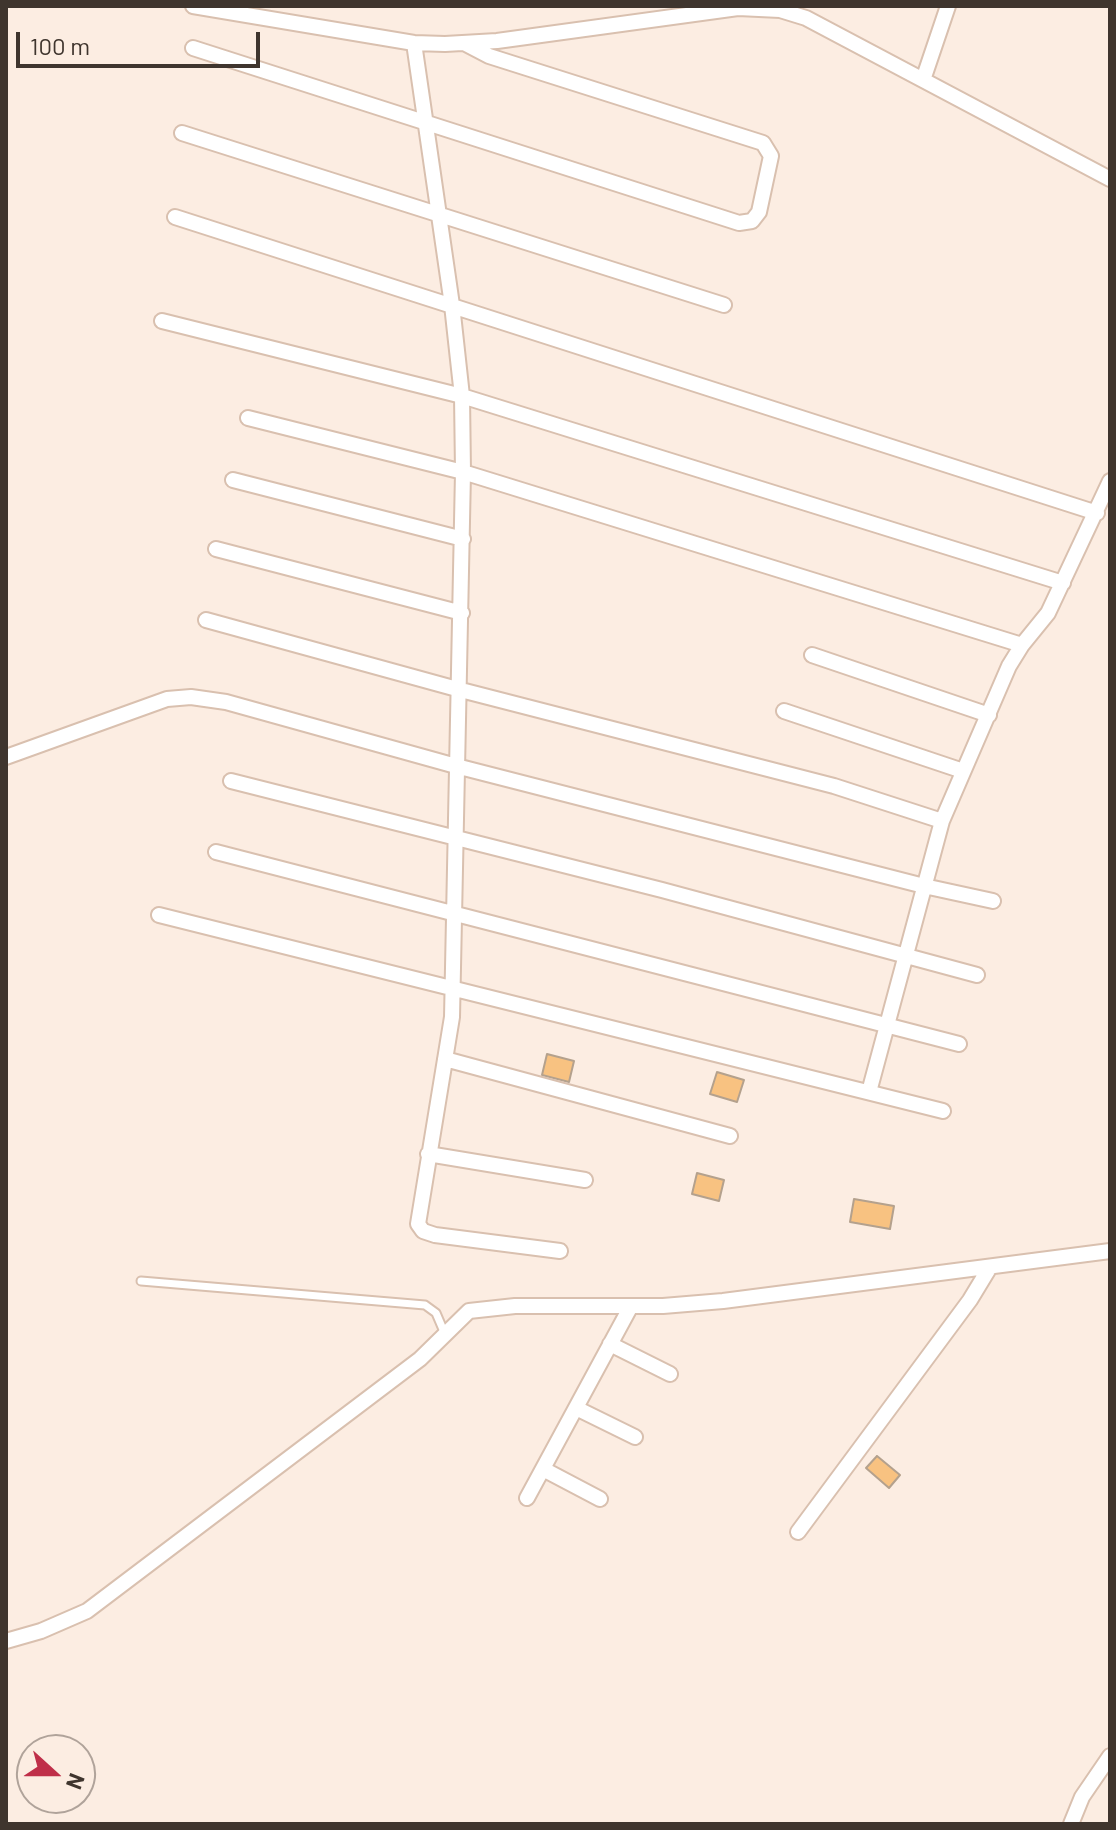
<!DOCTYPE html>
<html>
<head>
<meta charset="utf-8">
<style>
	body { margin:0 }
	#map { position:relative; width:1116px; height:1830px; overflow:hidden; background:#fcede2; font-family:Barlow,sans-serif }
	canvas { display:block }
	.frame { position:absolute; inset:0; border:8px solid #3f352e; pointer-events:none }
	.north { position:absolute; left:16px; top:1734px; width:80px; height:80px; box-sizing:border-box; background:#fcede2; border:2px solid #b0a39a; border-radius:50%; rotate:111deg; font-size:22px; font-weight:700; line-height:32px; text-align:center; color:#3f352e }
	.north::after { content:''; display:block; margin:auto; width:28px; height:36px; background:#bf2f49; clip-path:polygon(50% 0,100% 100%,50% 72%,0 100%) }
	.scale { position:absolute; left:16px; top:32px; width:244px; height:36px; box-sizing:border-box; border:4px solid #3f352e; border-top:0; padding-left:10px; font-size:24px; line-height:28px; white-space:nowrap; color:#3f352e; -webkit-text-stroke:6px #fcede2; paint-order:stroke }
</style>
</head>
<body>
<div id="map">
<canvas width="1116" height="1830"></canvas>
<div class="frame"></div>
<div class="north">N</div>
<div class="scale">100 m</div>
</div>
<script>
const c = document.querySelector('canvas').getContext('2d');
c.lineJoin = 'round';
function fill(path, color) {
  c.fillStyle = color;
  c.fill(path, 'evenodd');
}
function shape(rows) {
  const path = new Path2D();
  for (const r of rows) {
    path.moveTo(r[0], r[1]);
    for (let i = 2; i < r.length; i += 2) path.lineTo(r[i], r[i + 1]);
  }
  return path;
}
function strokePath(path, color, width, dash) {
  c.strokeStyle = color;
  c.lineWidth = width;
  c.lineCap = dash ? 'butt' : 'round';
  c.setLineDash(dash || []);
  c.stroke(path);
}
const building = shape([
	[547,1054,574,1061,569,1082,542,1075,547,1054],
	[717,1072,744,1080,737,1102,710,1094,717,1072],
	[697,1173,724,1180,719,1201,692,1194,697,1173],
	[854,1199,894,1206,890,1229,850,1222,854,1199],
	[877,1456,900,1475,889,1488,866,1468,877,1456]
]);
fill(building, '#f8c281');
strokePath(building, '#b4a18d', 2);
const service = shape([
	[141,1281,425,1305,436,1313,445,1334]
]);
const minor = shape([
	[193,6,414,43,445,44,497,41,738,8,780,10,806,18,1110,179],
	[414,43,452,305,462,396,463,472,452,1017,418,1224,423,1231,435,1235,560,1251],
	[193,48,739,223,752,221,759,212,771,156,763,143,489,56,466,44],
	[923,80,948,6],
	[182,133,724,305],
	[175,217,1097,513],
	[162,321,462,396,1063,583],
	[248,418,463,472,1022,645],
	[233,480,463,539],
	[216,549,462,613],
	[206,620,457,689,834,786,942,821],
	[812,655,989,715],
	[784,711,963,771],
	[6,757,167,699,191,697,226,702,456,766,924,886,993,901],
	[231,781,662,890,977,975],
	[216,852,959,1044],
	[159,915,943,1111],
	[445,1059,730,1136],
	[869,1092,942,821,1009,666,1022,645,1048,613,1110,481],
	[428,1154,585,1180],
	[610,1344,670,1374],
	[576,1408,635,1437],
	[543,1469,600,1499],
	[527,1498,631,1306],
	[798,1532,970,1300,990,1267],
	[6,1641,41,1631,87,1611,420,1359,469,1311,515,1306,663,1306,723,1301,1110,1251],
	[1071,1824,1082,1797,1110,1756]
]);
strokePath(service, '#d9c0af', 11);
strokePath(minor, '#d9c0af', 18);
strokePath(service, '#fff', 7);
strokePath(minor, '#fff', 14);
</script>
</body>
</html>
